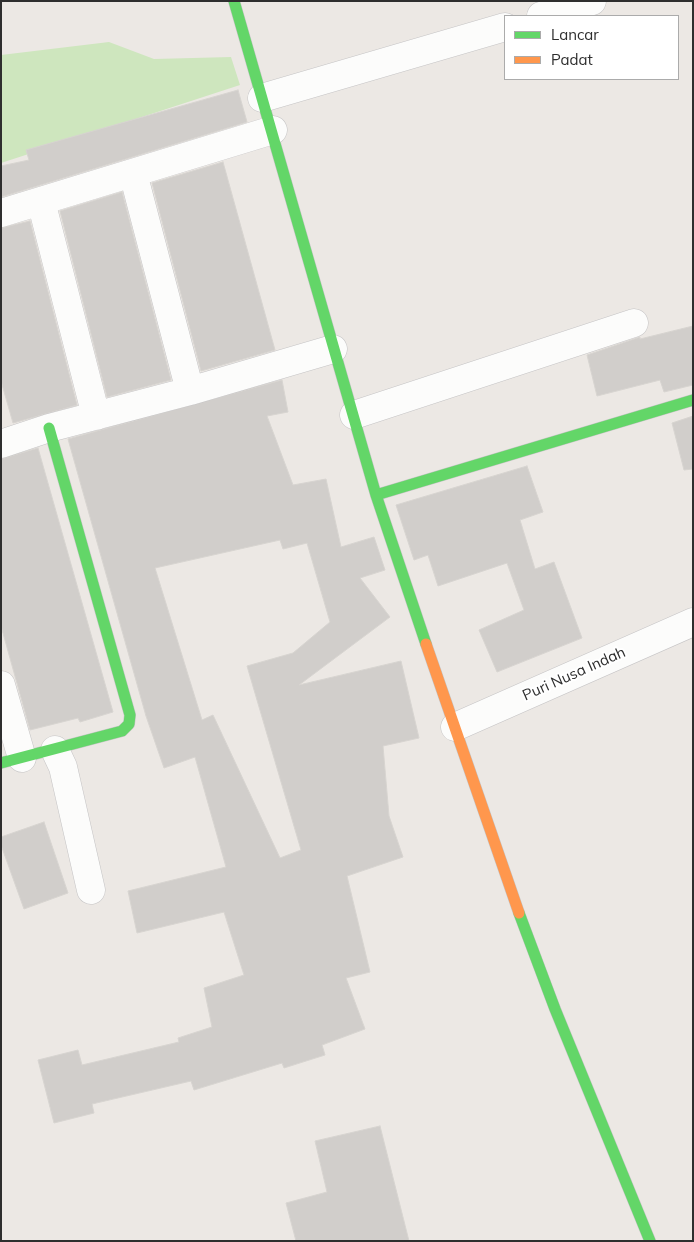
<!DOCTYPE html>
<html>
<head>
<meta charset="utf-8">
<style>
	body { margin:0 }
	#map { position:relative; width:694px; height:1242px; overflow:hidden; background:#ece8e4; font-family:Mulish,sans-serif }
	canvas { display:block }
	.frame { position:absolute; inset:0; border:2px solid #2e2e2e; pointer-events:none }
	.legend { position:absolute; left:504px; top:15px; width:175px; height:65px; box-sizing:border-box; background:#fff; border:1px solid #ababab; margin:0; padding:6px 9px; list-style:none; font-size:15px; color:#2e2e2e }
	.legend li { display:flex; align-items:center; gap:10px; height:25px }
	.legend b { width:25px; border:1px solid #ababab }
</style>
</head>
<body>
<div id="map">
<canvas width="694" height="1242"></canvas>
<div class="frame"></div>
<ul class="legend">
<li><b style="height:6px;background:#63d668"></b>Lancar</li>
<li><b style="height:6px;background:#ff974d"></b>Padat</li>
</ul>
</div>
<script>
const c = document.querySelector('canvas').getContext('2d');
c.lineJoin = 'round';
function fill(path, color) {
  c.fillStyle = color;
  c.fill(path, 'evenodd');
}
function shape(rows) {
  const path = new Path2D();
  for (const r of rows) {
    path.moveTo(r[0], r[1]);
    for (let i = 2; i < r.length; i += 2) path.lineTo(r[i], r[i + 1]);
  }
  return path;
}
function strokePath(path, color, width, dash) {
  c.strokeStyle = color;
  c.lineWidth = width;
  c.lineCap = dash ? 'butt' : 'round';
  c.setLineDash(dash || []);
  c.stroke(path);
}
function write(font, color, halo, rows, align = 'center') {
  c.font = font + ' Mulish,sans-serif';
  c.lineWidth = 4;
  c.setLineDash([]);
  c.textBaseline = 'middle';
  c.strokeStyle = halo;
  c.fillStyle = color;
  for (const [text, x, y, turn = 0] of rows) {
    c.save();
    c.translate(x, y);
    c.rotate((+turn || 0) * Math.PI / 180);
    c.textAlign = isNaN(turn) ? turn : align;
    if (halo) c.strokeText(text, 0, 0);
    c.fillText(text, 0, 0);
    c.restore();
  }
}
fill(shape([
	[109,42,154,59,231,57,240,85,1,163,1,55]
]), '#cee6be');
const building = shape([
	[238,90,247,122,1,197,1,166,29,160,26,150,238,90],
	[223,162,275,350,201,371,152,183,223,162],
	[122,192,171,380,107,397,60,211,122,192],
	[30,221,77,405,13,423,1,381,1,228,30,221],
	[693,326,693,385,664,392,660,380,597,396,587,355,640,337,640,339,693,326],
	[282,380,288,412,267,416,293,485,326,479,341,547,374,537,385,570,360,578,390,617,299,685,401,661,419,738,383,746,389,816,403,857,347,876,370,972,346,978,365,1029,322,1045,325,1055,284,1068,282,1063,194,1090,191,1081,92,1104,94,1113,54,1123,38,1060,78,1050,82,1065,179,1042,178,1038,212,1027,204,988,244,975,224,912,137,933,128,891,226,867,195,757,164,768,146,716,68,439,282,380],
	[280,540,283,549,307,543,330,622,293,653,247,666,301,850,280,858,213,715,202,720,155,568,280,540],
	[693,416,693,469,684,470,672,423,693,416],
	[38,448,113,712,80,722,78,718,30,730,1,626,1,459,38,448],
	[527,466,543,512,520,520,535,569,554,562,582,638,497,672,479,630,524,610,507,563,438,586,428,555,414,560,396,505,527,466],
	[44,822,68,893,24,909,1,845,1,837,44,822],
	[380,1126,409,1241,296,1241,286,1203,327,1192,315,1141,380,1126]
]);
fill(building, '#d1cecb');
strokePath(building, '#d7d4d0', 1);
const street = shape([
	[541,16,592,1],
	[262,98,505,27],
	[133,173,190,391],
	[41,201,96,416],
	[1,213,273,130],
	[354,415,634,323],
	[1,444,49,428,190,391,333,349],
	[1,685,22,758],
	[455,727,693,622],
	[55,750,63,767,91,890]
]);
const fast = shape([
	[234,1,376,495,426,644],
	[376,495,693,400],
	[1,763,122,731,129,724,130,715,49,428],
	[519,913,555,1009,650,1241]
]);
const slow = shape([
	[426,644,519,913]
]);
strokePath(street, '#c5c4c5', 29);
strokePath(fast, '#c5c4c5', 12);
strokePath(slow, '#c5c4c5', 12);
strokePath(street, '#fcfcfb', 28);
strokePath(fast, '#63d668', 11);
strokePath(slow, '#ff974d', 11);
write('15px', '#2e2e2e', '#fff', [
	["Puri Nusa Indah",574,674,-24]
]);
</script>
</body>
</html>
